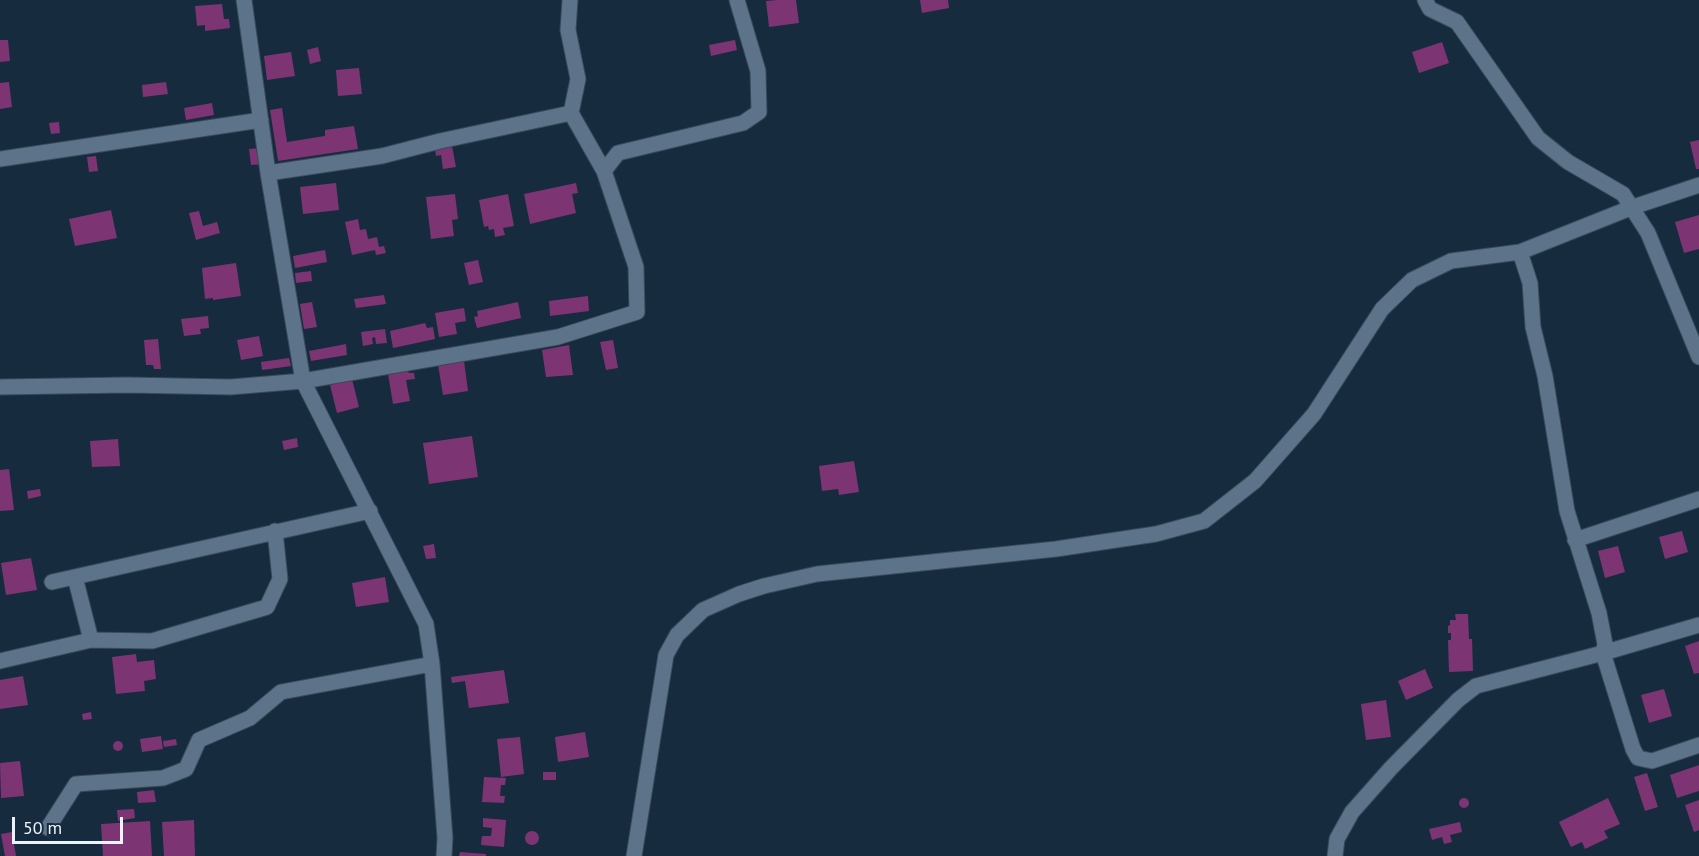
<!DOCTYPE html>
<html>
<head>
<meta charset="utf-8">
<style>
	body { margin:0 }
	#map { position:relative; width:1699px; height:856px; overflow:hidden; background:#162b3e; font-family:"PT Sans",sans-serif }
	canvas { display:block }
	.scale { position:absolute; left:12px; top:817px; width:111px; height:27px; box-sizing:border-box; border:3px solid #eaf4fe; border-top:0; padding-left:8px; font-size:18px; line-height:21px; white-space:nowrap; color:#eaf4fe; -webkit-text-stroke:4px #162b3e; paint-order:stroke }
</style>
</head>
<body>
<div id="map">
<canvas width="1699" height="856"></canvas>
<div class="scale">50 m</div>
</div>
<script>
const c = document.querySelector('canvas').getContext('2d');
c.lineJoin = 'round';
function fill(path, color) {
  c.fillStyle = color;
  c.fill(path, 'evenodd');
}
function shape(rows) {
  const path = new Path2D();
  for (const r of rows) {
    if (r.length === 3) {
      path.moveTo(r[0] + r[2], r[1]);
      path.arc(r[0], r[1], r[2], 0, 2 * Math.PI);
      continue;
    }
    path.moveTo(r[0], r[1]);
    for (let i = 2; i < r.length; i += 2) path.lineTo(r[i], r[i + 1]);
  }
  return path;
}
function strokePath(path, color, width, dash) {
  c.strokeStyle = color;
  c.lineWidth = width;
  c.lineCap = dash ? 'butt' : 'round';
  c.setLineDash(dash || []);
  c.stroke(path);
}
fill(shape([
	[777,0,796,0,799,23,769,27,766,1],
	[920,0,948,0,949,8,922,13],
	[222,4,224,19,229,19,230,28,205,31,205,25,197,26,195,6],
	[0,40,8,40,10,61,0,62],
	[735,40,737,50,711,56,709,45],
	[1442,42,1449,63,1419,73,1412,52],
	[318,47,321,61,310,64,307,50],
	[291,52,295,76,267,80,264,56],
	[359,68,362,94,338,96,336,70],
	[9,82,12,107,0,109,0,83],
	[166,82,168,94,143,97,142,85],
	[212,103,214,115,186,120,184,108],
	[282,108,287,142,325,136,325,130,354,126,358,149,278,161,270,110],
	[59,122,60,133,51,134,49,123],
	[1699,140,1699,169,1696,169,1690,142],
	[452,146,456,167,443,169,441,155,436,156,435,149],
	[261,148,263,164,251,165,249,149],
	[96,156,98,171,89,172,87,157],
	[336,183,339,210,303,214,300,187],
	[576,183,578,193,572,194,576,213,530,224,524,194],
	[455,194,458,219,452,220,454,236,431,239,426,197],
	[508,194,514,226,503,228,505,235,495,237,494,229,489,230,488,226,484,227,479,200],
	[111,210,117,238,75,246,69,219],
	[199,211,203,226,217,222,220,233,196,240,189,213],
	[1699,215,1699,249,1684,253,1675,222],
	[358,219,360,230,366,229,368,239,377,237,379,247,384,246,386,253,376,255,375,250,352,255,345,222],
	[325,250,327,262,295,268,293,256],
	[478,260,483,282,469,285,464,263],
	[236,263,241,296,213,300,213,298,205,299,202,268],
	[311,271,312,281,296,283,295,273],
	[384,295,386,304,356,308,354,299],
	[588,296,589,311,550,316,549,301],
	[312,302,317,327,304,329,300,304],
	[518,302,521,318,477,328,474,317,478,316,477,311],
	[464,308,466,321,455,323,457,334,439,337,435,313],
	[208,316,209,328,200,329,201,334,184,336,181,319],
	[425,323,427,328,433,327,435,339,393,348,390,331],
	[385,329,387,343,376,344,375,337,372,338,373,344,363,346,361,332],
	[259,336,263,356,241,360,237,340],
	[158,339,161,369,154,369,153,365,146,365,144,340],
	[613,340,618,368,606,370,600,342],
	[346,344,347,355,311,361,309,351],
	[569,345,573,375,546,377,542,350],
	[289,358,291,366,262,370,261,362],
	[464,361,468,391,443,395,438,365],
	[408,371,409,373,414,373,415,379,406,380,410,401,393,404,388,374],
	[352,379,359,407,337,413,330,385],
	[472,436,478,477,429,484,423,443],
	[297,438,298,447,284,450,282,441],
	[118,439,120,466,92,467,90,441],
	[854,461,859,492,839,495,838,489,822,491,819,466],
	[9,469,14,510,0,511,0,470],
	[40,489,41,496,28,499,27,491],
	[1682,531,1688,552,1665,559,1659,537],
	[434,544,436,558,426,559,423,546],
	[1618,546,1625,572,1605,578,1598,551],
	[31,558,37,590,6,595,1,563],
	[385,577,389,602,356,607,352,583],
	[1455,614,1468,614,1469,639,1472,639,1473,671,1449,672,1448,640,1451,640,1451,633,1448,633,1448,626,1450,625,1450,620,1456,620],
	[1699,641,1699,673,1694,674,1685,646],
	[136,654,137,662,154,660,156,679,144,681,145,691,116,694,112,657],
	[1425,669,1433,688,1406,700,1398,681],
	[504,670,509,703,469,708,465,681,452,683,451,677],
	[23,676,28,705,0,709,0,680],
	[1664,689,1672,716,1649,723,1641,695],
	[1386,700,1391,737,1366,740,1361,704],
	[91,712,92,719,83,720,82,714],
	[585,732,589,757,558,762,555,737],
	[161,736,163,749,142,752,140,739],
	[520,737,524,774,501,777,497,739],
	[176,739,177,745,164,747,163,741],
	[118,746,5],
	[20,761,24,796,1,798,0,763],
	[1699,765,1699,791,1677,798,1670,775],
	[543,772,556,772,556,780,543,780],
	[1647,773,1658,807,1645,811,1634,777],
	[484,777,506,778,505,785,501,785,500,796,505,796,504,803,482,802],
	[154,790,156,802,138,803,137,792],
	[1464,803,5],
	[1608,798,1620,824,1604,831,1608,838,1585,849,1582,842,1571,847,1559,822],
	[1699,800,1699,830,1694,832,1685,805],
	[134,809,135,818,118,821,117,810],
	[483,818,506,820,504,847,481,845,482,836,491,836,492,828,483,827],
	[194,820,195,856,164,856,162,822],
	[150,821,152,856,103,856,101,824],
	[1460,822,1462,832,1450,835,1452,842,1444,844,1442,837,1432,840,1429,829],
	[532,838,7],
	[12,832,16,856,5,856,1,834],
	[460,852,486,854,486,856,459,856]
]), '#7c3572');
const minor = shape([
	[244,0,268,173,303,381,426,624,432,664,445,838,444,856],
	[570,0,568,30,578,79,571,113],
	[1425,0,1430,9,1457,22,1538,138,1568,162,1623,194,1648,233,1699,357],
	[0,159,261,120],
	[268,173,382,156,440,141,571,113,604,171],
	[1520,252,1530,283,1533,327,1545,376,1567,511,1599,613,1605,644,1603,653,1633,749,1638,758,1652,761,1699,745],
	[0,387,127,385,231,387,303,381,558,337,637,312,636,267,604,171,618,153,743,123,759,112,758,71,737,0],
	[1575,540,1699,499],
	[75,577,91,640],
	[52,582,370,511],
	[0,661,91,640,152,641,267,607,280,579,275,531],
	[48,828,76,784,163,778,186,769,199,740,250,718,281,692,432,664],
	[634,856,666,655,677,635,703,610,739,594,764,586,817,574,1056,549,1156,534,1204,521,1255,481,1314,414,1382,309,1412,280,1451,261,1520,252,1633,207,1699,185],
	[1335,856,1337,839,1352,812,1391,768,1458,700,1476,686,1603,653,1699,625]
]);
strokePath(minor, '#394958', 17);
strokePath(minor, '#5c7389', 15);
</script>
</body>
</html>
